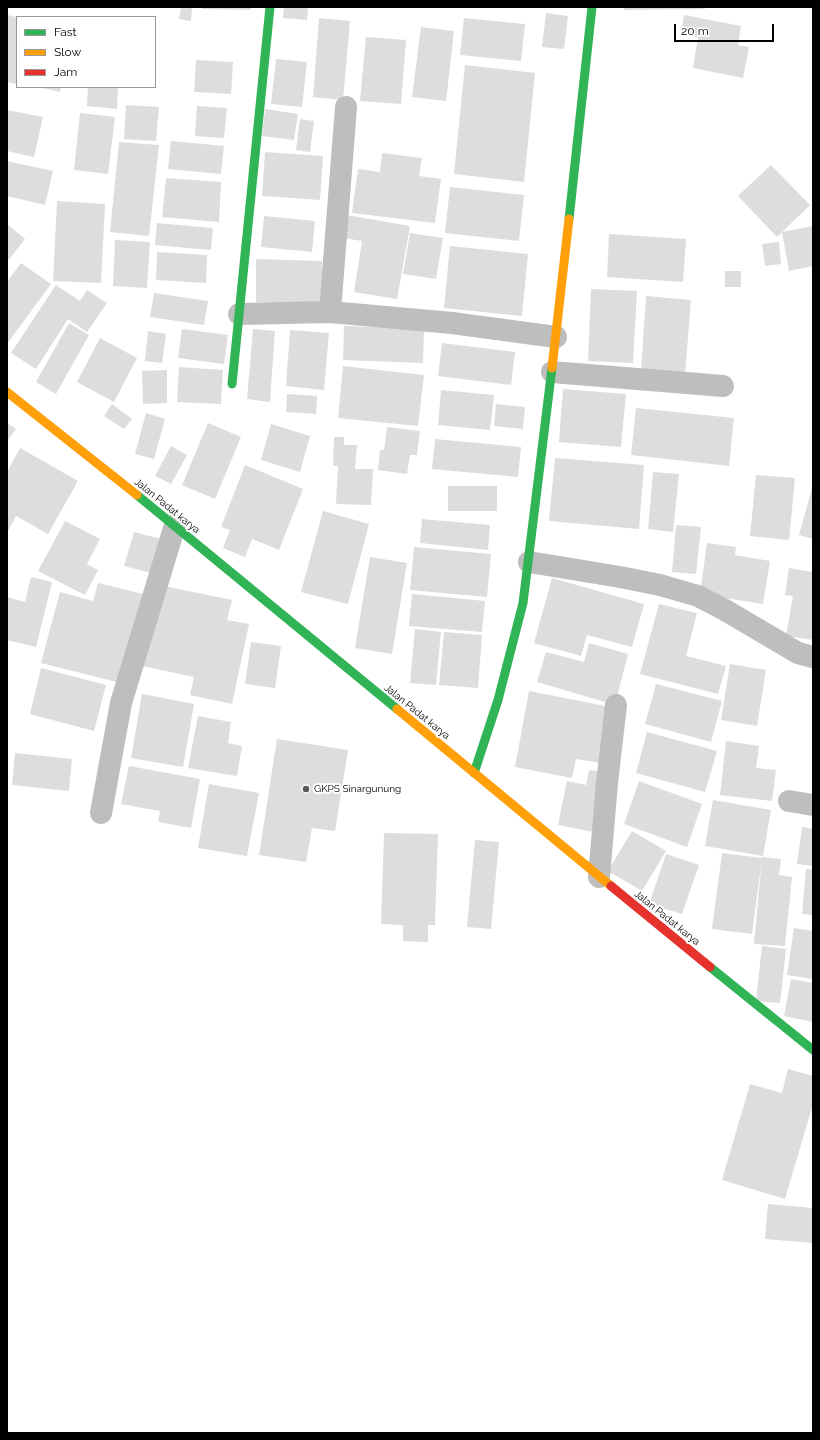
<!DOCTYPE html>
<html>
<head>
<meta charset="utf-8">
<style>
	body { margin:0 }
	#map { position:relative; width:820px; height:1440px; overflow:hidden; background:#fff; font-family:Raleway,sans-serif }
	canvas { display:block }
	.frame { position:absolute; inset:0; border:8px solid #000; pointer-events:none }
	.legend { position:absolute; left:16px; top:16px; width:140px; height:72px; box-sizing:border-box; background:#fff; border:1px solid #999; margin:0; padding:5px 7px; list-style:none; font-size:12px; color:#000 }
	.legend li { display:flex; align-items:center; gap:8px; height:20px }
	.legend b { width:20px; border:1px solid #999 }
	.scale { position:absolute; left:674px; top:24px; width:100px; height:18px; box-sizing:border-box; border:2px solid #000; border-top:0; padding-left:5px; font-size:12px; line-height:14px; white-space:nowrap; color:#000; -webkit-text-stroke:3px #fff; paint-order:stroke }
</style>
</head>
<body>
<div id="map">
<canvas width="820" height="1440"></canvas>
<div class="frame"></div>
<ul class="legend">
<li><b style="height:5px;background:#30b455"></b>Fast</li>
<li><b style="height:5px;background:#ff9f0a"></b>Slow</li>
<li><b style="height:5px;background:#e5322d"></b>Jam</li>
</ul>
<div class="scale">20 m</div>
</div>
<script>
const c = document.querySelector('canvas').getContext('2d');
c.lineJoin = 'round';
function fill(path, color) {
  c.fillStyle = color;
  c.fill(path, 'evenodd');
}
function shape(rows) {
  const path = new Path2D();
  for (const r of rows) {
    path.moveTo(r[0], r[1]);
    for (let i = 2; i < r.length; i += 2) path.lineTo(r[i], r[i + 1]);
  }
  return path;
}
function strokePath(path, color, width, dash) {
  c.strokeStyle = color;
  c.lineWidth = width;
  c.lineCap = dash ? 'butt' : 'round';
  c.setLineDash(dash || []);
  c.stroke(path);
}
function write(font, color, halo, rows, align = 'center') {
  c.font = font + ' Raleway,sans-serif';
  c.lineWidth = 4;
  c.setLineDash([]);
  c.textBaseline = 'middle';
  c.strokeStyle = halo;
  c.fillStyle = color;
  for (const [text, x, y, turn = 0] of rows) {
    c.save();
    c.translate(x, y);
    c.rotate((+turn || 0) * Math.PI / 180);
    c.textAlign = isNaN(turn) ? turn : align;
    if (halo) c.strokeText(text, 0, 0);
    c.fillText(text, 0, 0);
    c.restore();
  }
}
fill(shape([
	[181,7,192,7,191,21,179,19],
	[202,7,251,7,251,10,202,9],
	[284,7,308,7,307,20,283,18],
	[624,7,705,7,705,9,624,10],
	[546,13,568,16,564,49,542,47],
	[7,15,17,17,17,84,7,82],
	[684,15,741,26,738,45,749,47,743,78,693,68,698,37,681,34],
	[319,18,350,21,343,100,313,97],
	[464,18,525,24,521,61,460,55],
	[421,27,454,31,446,101,412,97],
	[366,37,406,40,401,104,360,101],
	[276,59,307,62,302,107,271,104],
	[196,60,233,62,231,94,194,92],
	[465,65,535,73,524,182,454,174],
	[37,87,61,87,60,92],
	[88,87,118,87,117,109,87,106],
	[126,105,159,107,156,141,124,139],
	[197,106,227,108,224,138,195,136],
	[265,109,298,114,294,140,262,136],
	[7,110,43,117,34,157,7,151],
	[80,113,115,117,108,174,74,170],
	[300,119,314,121,310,152,296,150],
	[171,141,224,146,221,174,168,169],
	[119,142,159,145,149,236,110,232],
	[265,152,323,156,320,200,262,196],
	[382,153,422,158,419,176,441,179,435,223,352,213,358,169,380,172],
	[7,161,53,171,45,205,7,196],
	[771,165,810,205,777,237,738,196],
	[166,178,221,182,219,222,162,217],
	[450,187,524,195,519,241,445,233],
	[57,201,105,204,101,283,53,281],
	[341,214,410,226,397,299,354,292,362,241,337,237],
	[264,216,315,221,312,252,261,247],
	[157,223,213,228,211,250,155,245],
	[7,224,25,239,7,262],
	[813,226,813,266,789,271,782,232],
	[410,233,443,238,436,279,403,274],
	[609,234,686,239,683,282,607,277],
	[115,240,150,242,147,288,113,286],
	[779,242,781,264,765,266,762,244],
	[450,246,528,254,522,316,444,308],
	[157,252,207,255,206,283,156,280],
	[256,259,322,261,322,304,256,302],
	[21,263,51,284,7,344,7,282],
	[725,271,741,271,741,287,725,287],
	[56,285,80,301,87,290,107,303,87,332,68,319,36,369,11,353],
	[591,289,637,291,633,363,588,361],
	[154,293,208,301,204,325,150,317],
	[646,296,691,300,685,374,641,370],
	[69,323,89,335,56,394,36,382],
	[344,326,424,329,423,363,343,360],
	[182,329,228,335,224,364,178,358],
	[253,329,275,331,270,402,247,399],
	[290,330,329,333,324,390,286,386],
	[148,331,166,334,162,363,145,361],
	[100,338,137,358,114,402,77,382],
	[442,343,515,352,511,385,438,376],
	[343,366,424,375,418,426,338,418],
	[179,367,223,370,221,404,177,402],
	[167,370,167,403,143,404,142,371],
	[563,389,626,394,621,447,559,442],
	[441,390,494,395,490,430,438,425],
	[287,394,317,396,316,414,286,412],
	[112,404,132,419,124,429,104,416],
	[496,404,525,407,523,429,494,426],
	[636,408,734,418,729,466,631,455],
	[146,413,165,419,154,459,135,454],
	[7,423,16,429,7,441],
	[208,423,241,437,215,499,182,485],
	[271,424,310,436,300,472,261,460],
	[387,427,420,431,417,455,410,455,407,474,378,470,380,450,384,450],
	[334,437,344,437,344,445,357,445,355,469,373,469,371,505,336,504,338,466,333,466],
	[435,439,521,447,518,477,432,469],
	[171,446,187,455,171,484,155,476],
	[20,448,78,481,48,534,16,516,7,533,7,472],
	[555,458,644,465,639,529,549,521],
	[245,465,303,489,279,550,252,539,245,557,223,548,230,530,221,527],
	[653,472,679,474,673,532,648,529],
	[756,475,795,478,789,540,750,536],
	[813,485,813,539,799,535],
	[448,486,497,486,497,511,448,511],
	[323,511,369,524,348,604,301,592],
	[422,519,490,525,488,550,420,543],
	[65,521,100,539,87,564,98,570,85,595,38,571],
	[676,525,701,527,696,574,672,572],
	[134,532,161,539,151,573,124,566],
	[707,543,736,547,735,555,770,561,763,604,700,594],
	[414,547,491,554,487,597,410,590],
	[370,557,407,563,392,654,355,648],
	[789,568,813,572,813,640,786,636,793,596,785,595],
	[31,577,52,582,36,647,7,640,7,597,25,602],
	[552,578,644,604,632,647,587,635,581,656,534,643],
	[98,583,143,594,121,683,41,663,60,592,93,601],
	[159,585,232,600,227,620,249,624,232,704,190,695,194,677,142,666],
	[412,594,485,601,482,632,409,626],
	[659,604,697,613,686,656,726,666,718,694,640,674],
	[415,629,441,632,436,685,410,683],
	[444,632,482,635,478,688,439,685],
	[251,642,281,646,275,688,245,684],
	[589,643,628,654,615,705,537,682,546,652,584,662],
	[730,664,766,670,757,726,721,720],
	[41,668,106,685,94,731,30,714],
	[656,684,722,701,711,742,645,724],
	[529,691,610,707,600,763,576,759,572,778,515,767],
	[142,694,194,704,183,767,131,758],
	[198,716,231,722,228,743,242,746,237,776,188,768],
	[647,732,717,751,705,792,636,773],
	[277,739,348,750,335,831,312,828,306,862,259,855],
	[726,741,759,746,756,768,776,770,772,801,720,795],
	[15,753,72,759,69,791,12,785],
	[129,766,200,779,191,828,158,822,160,811,121,804],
	[589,770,605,772,593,832,558,825,567,781,586,785],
	[639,781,702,804,687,847,624,824],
	[209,784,259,793,247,856,198,848],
	[713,800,771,810,763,856,705,846],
	[802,827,813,829,813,866,797,864],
	[632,831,666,851,642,891,608,871],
	[384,833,438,834,435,925,428,925,428,942,403,941,403,925,381,924],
	[475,840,499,842,491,929,467,927],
	[722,853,762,858,752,934,712,929],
	[666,854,699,865,682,914,649,904],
	[762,857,781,859,779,875,792,877,785,946,754,944],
	[806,869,813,869,813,915,802,914],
	[794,928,813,931,813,979,787,975],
	[762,946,786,949,780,1003,756,1001],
	[791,979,813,983,813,1022,784,1016],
	[788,1069,813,1076,813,1104,785,1199,722,1180,750,1084,782,1093],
	[768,1204,813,1208,813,1243,765,1239]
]), '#ddd');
strokePath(shape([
	[330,312,452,323,556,337],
	[239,314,330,312,346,107],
	[552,372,723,386],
	[529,562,620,577,660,585,698,596,725,610,798,653,813,657],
	[789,801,813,805],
	[101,813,121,703,175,525],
	[599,877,607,783,616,705]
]), '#bebebe', 22);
strokePath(shape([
	[569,219,592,7],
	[232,384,270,7],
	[137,495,397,709],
	[474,773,498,700,523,603,552,368],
	[710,967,813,1050]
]), '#30b455', 9);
strokePath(shape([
	[552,368,569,219],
	[7,392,137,495],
	[397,709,611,886]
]), '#ff9f0a', 9);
strokePath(shape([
	[611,886,710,967]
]), '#e5322d', 9);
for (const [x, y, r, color] of [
	[306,789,4,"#595959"]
]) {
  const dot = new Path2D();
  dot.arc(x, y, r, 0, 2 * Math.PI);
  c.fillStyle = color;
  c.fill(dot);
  strokePath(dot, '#fff', 1.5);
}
write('10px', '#000', '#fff', [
	["Jalan Padat karya",167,506,39],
	["Jalan Padat karya",417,712,39],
	["Jalan Padat karya",667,918,39]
]);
write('10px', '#000', '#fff', [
	["GKPS Sinargunung",314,789]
], 'left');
</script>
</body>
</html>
